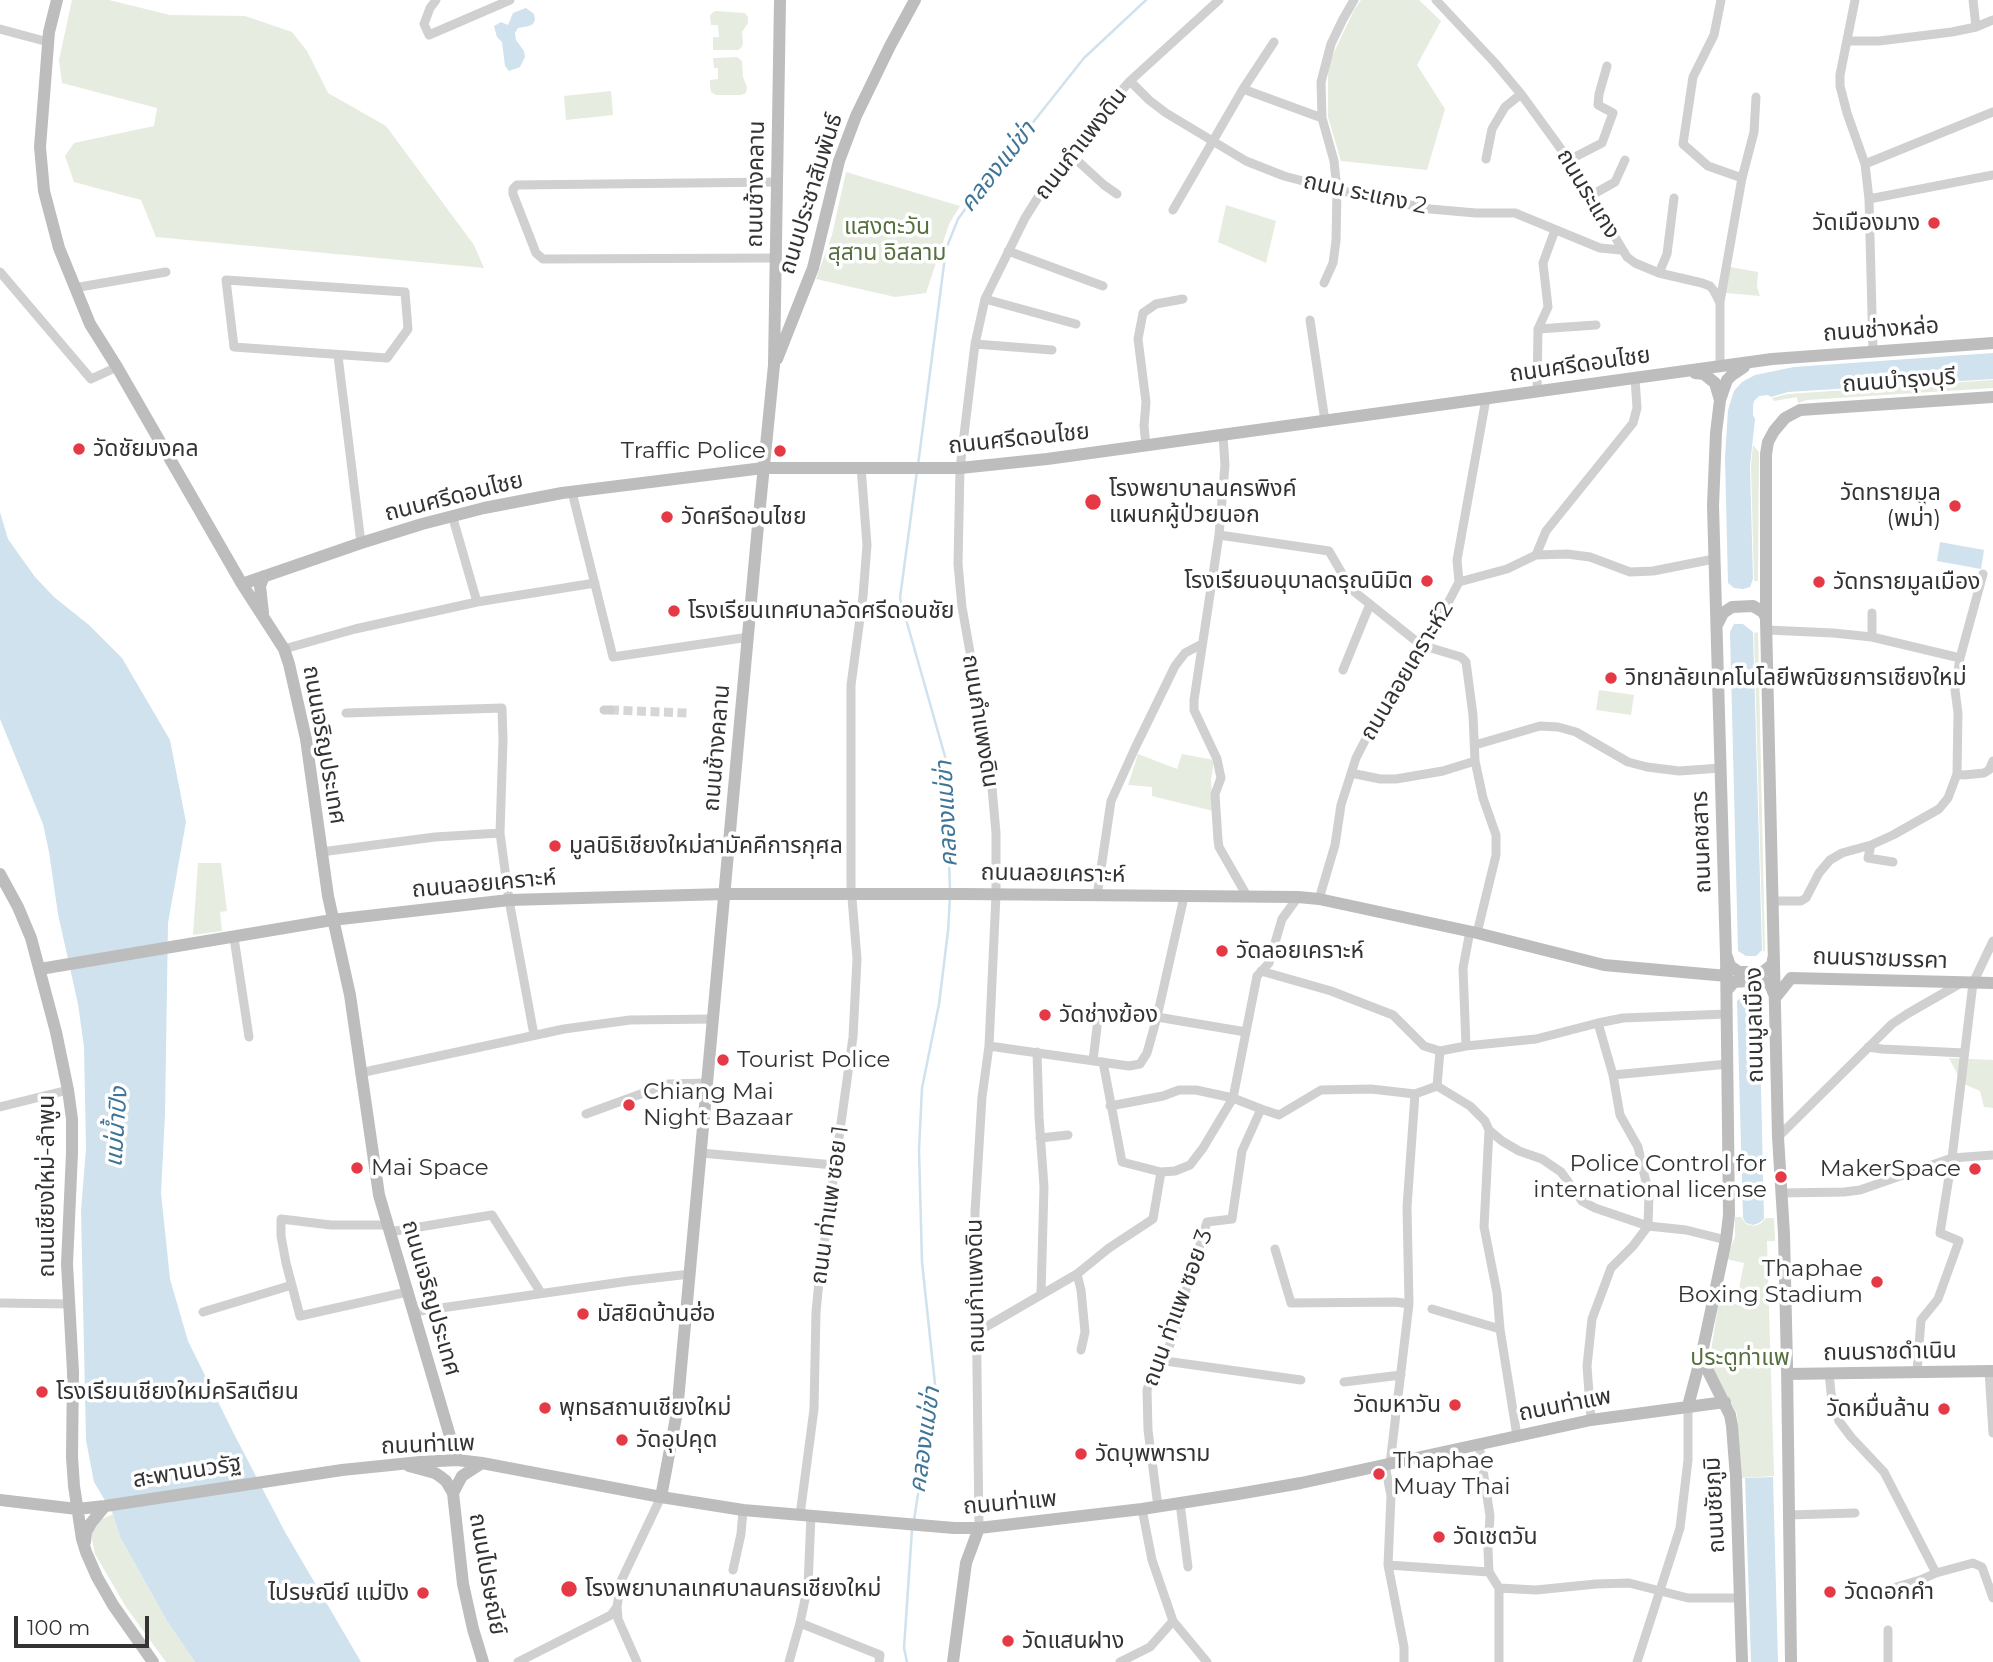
<!DOCTYPE html>
<html>
<head>
<meta charset="utf-8">
<style>
	body { margin:0 }
	#map { position:relative; width:1993px; height:1662px; overflow:hidden; background:#fff; font-family:Montserrat,sans-serif }
	canvas { display:block }
	.scale { position:absolute; left:14px; top:1616px; width:135px; height:32px; box-sizing:border-box; border:4px solid #333; border-top:0; padding-left:9px; font-size:21px; line-height:24px; white-space:nowrap; color:#333; -webkit-text-stroke:5px #fff; paint-order:stroke }
</style>
</head>
<body>
<div id="map">
<canvas width="1993" height="1662"></canvas>
<div class="scale">100 m</div>
</div>
<script>
const c = document.querySelector('canvas').getContext('2d');
c.lineJoin = 'round';
function fill(path, color) {
  c.fillStyle = color;
  c.fill(path, 'evenodd');
}
function shape(rows) {
  const path = new Path2D();
  for (const r of rows) {
    path.moveTo(r[0], r[1]);
    for (let i = 2; i < r.length; i += 2) path.lineTo(r[i], r[i + 1]);
  }
  return path;
}
function strokePath(path, color, width, dash) {
  c.strokeStyle = color;
  c.lineWidth = width;
  c.lineCap = dash ? 'butt' : 'round';
  c.setLineDash(dash || []);
  c.stroke(path);
}
function write(font, color, halo, rows, align = 'center') {
  c.font = font + ' Montserrat,"Noto Sans Thai",sans-serif';
  c.lineWidth = 7;
  c.setLineDash([]);
  c.textBaseline = 'middle';
  c.strokeStyle = halo;
  c.fillStyle = color;
  for (const [text, x, y, turn = 0] of rows) {
    c.save();
    c.translate(x, y);
    c.rotate((+turn || 0) * Math.PI / 180);
    c.textAlign = isNaN(turn) ? turn : align;
    if (halo) c.strokeText(text, 0, 0);
    c.fillText(text, 0, 0);
    c.restore();
  }
}
fill(shape([
	[72,0,109,0,170,15,245,16,292,32,307,51,328,93,386,126,474,245,484,268,156,237,141,200,74,182,65,156,74,143,154,126,157,108,62,83,59,60],
	[1361,0,1419,0,1441,21,1417,65,1445,109,1427,170,1341,161,1328,117,1328,65,1354,10],
	[715,11,745,13,748,17,748,23,742,32,743,44,741,48,738,50,713,50,713,37,719,37,718,25,711,25,710,16,712,13],
	[737,57,742,61,743,77,747,87,746,93,741,95,716,95,711,92,710,85,710,80,718,79,718,68,714,68,713,58],
	[611,91,613,115,566,120,564,96],
	[846,172,960,206,949,224,926,293,895,297,816,279,832,235],
	[1226,205,1276,221,1266,263,1218,242],
	[1730,267,1758,272,1757,287,1760,296,1726,293],
	[1993,380,1993,388,1807,400,1798,403,1797,397,1774,401,1772,398,1788,394],
	[1753,445,1759,452,1758,581,1754,581,1751,466],
	[1758,632,1765,951,1763,951,1754,633],
	[1599,690,1634,695,1631,715,1596,710],
	[1138,754,1177,769,1182,754,1214,760,1211,780,1213,811,1152,796,1152,787,1128,785],
	[198,863,221,863,227,911,220,912,222,931,193,935],
	[1949,1058,1993,1060,1993,1108,1984,1107,1980,1091,1962,1083],
	[1735,1217,1741,1217,1746,1224,1754,1226,1760,1224,1766,1218,1774,1218,1775,1241,1767,1241,1774,1476,1741,1478,1737,1414,1712,1368,1710,1357,1719,1301,1736,1304,1744,1263,1726,1259,1735,1237],
	[113,1514,120,1537,167,1621,195,1662,166,1662,126,1607,95,1554,89,1525]
]), '#e6ecdf');
fill(shape([
	[526,8,534,14,535,20,533,24,529,26,518,28,515,33,516,40,524,51,525,57,520,67,509,71,505,66,502,42,497,37,494,26,501,22,508,25,513,13],
	[1993,353,1993,379,1788,392,1771,397,1768,395,1759,396,1754,401,1753,406,1753,415,1755,419,1750,466,1753,579,1750,587,1743,589,1734,588,1728,583,1725,458,1728,410,1734,391,1742,382,1755,375,1794,367],
	[0,512,8,539,35,577,54,597,89,625,122,658,170,740,186,822,168,923,165,1115,161,1193,170,1279,188,1341,234,1434,285,1532,361,1662,195,1662,167,1621,120,1537,113,1514,94,1482,86,1440,81,1211,86,1148,84,1047,78,1004,58,914,49,852,43,824,0,719],
	[1940,542,1984,550,1981,569,1937,561],
	[1734,624,1743,624,1753,632,1762,950,1756,956,1746,956,1738,951,1730,632],
	[1748,994,1754,996,1759,1000,1764,1219,1759,1223,1753,1225,1746,1223,1743,1218,1737,1001,1742,996],
	[1773,1477,1778,1662,1751,1662,1745,1478]
]), '#cfe2ee');
strokePath(shape([
	[918,465,946,249,958,219,977,193,1084,58,1146,0],
	[917,471,900,598,946,760,950,891],
	[914,1520,935,1384,922,1262,919,1150,922,1088,939,1004,948,931,950,898],
	[907,1662,904,1648,912,1530]
]), '#cfe2ee', 2.5);
strokePath(shape([
	[610,710,687,713]
]), '#d6d6d6', 9, [9, 4.5]);
strokePath(shape([
	[436,0,430,8,424,24,429,35,510,0],
	[1436,0,1495,63,1521,94,1569,160,1627,257,1635,263,1659,273,1702,283,1710,286,1714,291,1720,303,1720,367],
	[1721,0,1714,35,1693,77,1683,144,1708,166,1742,178],
	[1855,0,1840,75,1840,86,1847,113,1865,164,1869,199,1873,352],
	[1973,0,1976,27],
	[0,29,48,42],
	[1847,41,1879,41,1952,32,1976,27,1993,20],
	[1130,81,1149,100,1166,113,1246,161,1284,176,1337,190,1430,209,1476,213,1515,213,1600,248,1621,250],
	[1243,89,1274,42],
	[1069,153,1104,185,1117,194],
	[1486,159,1492,129,1505,107,1521,94],
	[1569,160,1602,143,1613,113,1598,105,1599,94,1607,66],
	[1865,164,1993,112],
	[1590,196,1615,182,1625,160],
	[1869,199,1993,175],
	[1173,210,1243,89,1322,118],
	[1008,251,1103,286],
	[776,258,543,259,536,253,513,194,513,189,517,185,777,182],
	[0,272,91,379,117,367],
	[1659,273,1667,254,1674,198],
	[226,280,405,292,408,329,387,358,234,347,226,280],
	[1324,283,1333,263,1336,241,1337,190,1334,161,1322,118,1321,82,1331,44,1343,19,1354,0],
	[74,288,166,272],
	[985,299,1076,324],
	[1720,302,1742,178,1754,132,1756,97],
	[1310,320,1325,421],
	[1538,329,1596,325],
	[975,344,1052,350],
	[338,356,361,543],
	[1537,392,1538,329,1548,307,1543,263,1555,230],
	[1223,435,1225,465,1219,535,1194,700,1194,710,1217,759,1221,778,1215,794,1218,840,1219,847,1247,896],
	[1146,446,1144,426,1146,402,1138,339,1143,313,1156,304,1183,299],
	[572,492,613,657,749,637],
	[452,515,477,602],
	[1219,535,1329,551,1351,589,1421,645,1461,657,1466,662,1473,715,1475,761,1483,798,1496,835,1496,855,1477,933],
	[1536,555,1546,531,1633,423,1637,408,1635,378],
	[1459,582,1507,569,1536,555,1567,554,1590,557,1630,572,1653,571,1714,559],
	[1767,630,1833,633,1872,637,1960,658],
	[1872,637,1872,613],
	[284,649,355,629,477,602,595,583],
	[1343,670,1370,604],
	[604,710,610,710],
	[346,713,502,708,503,740,500,833,509,900,534,1035],
	[1475,745,1540,726,1558,727,1576,732,1628,762,1647,767,1679,771,1721,768],
	[1351,773,1380,779,1396,779,1443,771,1475,761],
	[1957,774,1964,775,1984,773,1989,770,1993,761],
	[1871,845,1868,858,1893,862],
	[321,852,435,837,500,833],
	[1097,896,1111,801,1136,746,1175,666,1185,653,1202,644],
	[1319,899,1335,845,1341,805,1356,758,1389,694,1449,601,1459,582,1457,560,1486,399],
	[1773,901,1801,901,1806,898,1819,873,1830,860,1842,853,1871,845,1893,835,1939,809,1948,798,1957,774,1958,713,1955,690,1960,658,1983,574],
	[234,938,249,1037],
	[1261,971,1331,991,1393,1015,1424,1046,1440,1051],
	[1157,1017,1246,1032],
	[989,1046,1129,1066,1140,1064,1147,1053,1157,1017,1184,897],
	[1466,1046,1463,968,1470,931],
	[1868,1047,1882,1049,1964,1053],
	[1037,1052,1039,1117,1044,1187,1041,1294],
	[1093,1061,1099,1010],
	[1103,1062,1122,1162,1161,1172,1175,1171,1190,1165,1203,1148,1233,1098,1257,976,1269,963,1282,919,1298,897],
	[360,1073,564,1029,630,1020,714,1019],
	[1613,1075,1728,1064],
	[1437,1086,1470,1106,1485,1121,1489,1130,1502,1141,1519,1151,1542,1159,1561,1172,1582,1201,1595,1208,1648,1226,1686,1230,1726,1240],
	[1437,1086,1440,1051,1466,1046,1536,1039,1598,1023,1623,1018,1727,1014],
	[1110,1106,1163,1096,1179,1090,1196,1090,1233,1098,1261,1109],
	[0,1107,68,1090],
	[586,1114,668,1084,708,1083],
	[1489,1130,1484,1227,1497,1293,1500,1329,1517,1436],
	[1778,1137,1892,1024,1907,1014,1961,983],
	[1040,1138,1068,1135],
	[701,1153,834,1165],
	[1781,1193,1844,1192,1860,1190,1952,1158,1993,1155],
	[387,1225,331,1225,281,1219,281,1236,286,1263,300,1316,407,1292],
	[389,1232,492,1215,541,1293],
	[1275,1249,1291,1303,1396,1302,1409,1304],
	[1077,1274,1081,1290,1085,1332,1081,1350],
	[0,1303,69,1304],
	[1432,1309,1500,1329],
	[203,1312,292,1285],
	[413,1312,629,1281,690,1274],
	[977,1332,1077,1274,1109,1248,1153,1219,1161,1172],
	[1158,1360,1301,1380],
	[1989,1371,1993,1433],
	[1917,1372,1921,1320,1938,1299,1959,1241,1940,1233,1952,1158,1973,983,1993,941],
	[1829,1373,1832,1402,1839,1421,1851,1437,1884,1472,1936,1573],
	[1344,1382,1401,1375],
	[1591,1420,1587,1366,1592,1319,1611,1268,1633,1246,1648,1226,1649,1195,1638,1147,1620,1115,1613,1075,1598,1023],
	[1479,1444,1490,1516,1488,1550,1489,1572,1499,1588,1499,1662],
	[1390,1464,1409,1304,1407,1207,1415,1094],
	[1385,1465,1391,1496,1388,1565,1404,1647,1404,1662],
	[1180,1503,1188,1567],
	[1158,1507,1148,1430,1147,1390,1155,1364,1167,1352,1176,1329,1182,1303,1207,1222,1232,1219,1242,1151,1261,1109,1279,1115,1321,1090,1371,1089,1415,1094,1437,1086],
	[1142,1509,1152,1560,1173,1621,1207,1662],
	[800,1515,814,1409,816,1312,819,1281,853,1037,857,959,851,886,851,685,863,596,867,545,861,467],
	[1789,1515,1855,1513],
	[979,1528,975,1212,982,1097,989,1046,996,895,996,833,990,765,962,607,958,564,960,468,975,344,985,299,1025,218,1052,175,1098,117,1130,81,1219,0],
	[1388,1565,1489,1572],
	[733,1570,741,1534,743,1510],
	[1499,1588,1536,1590,1596,1584,1629,1583,1688,1598,1740,1598],
	[1883,1591,1920,1580,1936,1573,1973,1563,1982,1567,1993,1598],
	[800,1623,880,1655,879,1662],
	[518,1662,611,1615,617,1607],
	[637,1662,618,1619,617,1607,621,1581,661,1497],
	[789,1662,800,1623,808,1585,811,1516],
	[1120,1662,1150,1647,1173,1621],
	[1637,1662,1680,1528,1688,1460,1688,1406],
	[1888,1662,1888,1630]
]), '#d0d0d0', 9);
strokePath(shape([
	[57,0,49,32,40,147,44,191,59,248,90,324,117,367,242,584,284,649,289,664,306,739,328,896,350,995,379,1195,457,1460],
	[777,359,813,268,839,161,856,116,890,46,915,0],
	[1695,373,1704,374,1715,383,1720,400],
	[242,584,361,543,422,524,484,508,562,493,763,468,960,468,1047,459,1772,359,1993,343],
	[263,613,260,586,264,576],
	[1717,625,1723,613,1732,607,1753,606,1763,612,1766,618],
	[0,874,18,907,31,938,56,1032,68,1090,72,1119,72,1153,67,1264,73,1372,72,1457,74,1486,82,1539,86,1552,97,1577,113,1605,153,1662],
	[1727,957,1730,966,1739,972,1763,972,1773,964,1773,959],
	[40,969,332,920,509,900,725,894,964,894,1298,897,1319,899,1477,933,1604,965,1727,976],
	[1727,990,1734,982,1761,980,1770,984,1774,994],
	[1775,998,1791,978,1993,983],
	[1702,1353,1706,1367,1730,1415,1732,1426,1736,1478,1742,1662],
	[1787,1374,1993,1371],
	[1688,1406,1702,1353,1726,1240,1729,1215,1726,956,1713,506,1716,433,1720,400,1727,380,1732,375,1744,367],
	[409,1466,435,1473,441,1477,446,1481,453,1493,463,1584,473,1629,483,1662],
	[453,1493,462,1476,482,1463],
	[661,1497,677,1412,757,536,774,365,780,0],
	[0,1500,77,1509,105,1506,342,1470,420,1462,457,1460,482,1463,661,1497,743,1510,954,1528,979,1528,1142,1509,1238,1494,1301,1483,1591,1420,1725,1402],
	[85,1542,86,1532,91,1523,105,1506],
	[953,1662,966,1563,979,1528],
	[1791,1662,1787,1365,1784,1234,1778,1137,1766,620,1766,454,1768,442,1774,431,1785,418,1800,410,1993,397]
]), '#bdbdbd', 12);
for (const [x, y, r, color] of [
	[1934,223,7,"#e63946"],
	[79,449,7,"#e63946"],
	[780,451,7,"#e63946"],
	[1093,502,9,"#e63946"],
	[1955,506,7,"#e63946"],
	[667,517,7,"#e63946"],
	[1427,581,7,"#e63946"],
	[1819,582,7,"#e63946"],
	[674,611,7,"#e63946"],
	[1611,678,7,"#e63946"],
	[555,846,7,"#e63946"],
	[1222,951,7,"#e63946"],
	[1045,1015,7,"#e63946"],
	[723,1060,7,"#e63946"],
	[629,1105,7,"#e63946"],
	[357,1168,7,"#e63946"],
	[1975,1169,7,"#e63946"],
	[1781,1177,7,"#e63946"],
	[1877,1282,7,"#e63946"],
	[583,1314,7,"#e63946"],
	[42,1392,7,"#e63946"],
	[1455,1405,7,"#e63946"],
	[545,1408,7,"#e63946"],
	[1944,1409,7,"#e63946"],
	[622,1440,7,"#e63946"],
	[1081,1454,7,"#e63946"],
	[1379,1474,7,"#e63946"],
	[1439,1537,7,"#e63946"],
	[569,1589,9,"#e63946"],
	[1830,1592,7,"#e63946"],
	[423,1593,7,"#e63946"],
	[1008,1641,7,"#e63946"]
]) {
  const dot = new Path2D();
  dot.arc(x, y, r, 0, 2 * Math.PI);
  c.fillStyle = color;
  c.fill(dot);
  strokePath(dot, '#fff', 2.5);
}
write('23px', '#333', '#fff', [
	["ถนนกำแพงดิน",1081,144,-52],
	["ถนนช้างคลาน",756,184,-89],
	["ถนนประชาสัมพันธ์",811,194,-73],
	["ถนน ระแกง 2",1365,194,12],
	["ถนนระแกง",1588,194,59],
	["ถนนช่างหล่อ",1881,330,-4],
	["ถนนศรีดอนไชย",1580,365,-8],
	["ถนนบำรุงบุรี",1899,381,-4],
	["ถนนศรีดอนไชย",1019,439,-6],
	["ถนนศรีดอนไชย",454,497,-14],
	["ถนนลอยเคราะห์2",1407,671,-59],
	["ถนนกำแพงดิน",980,721,81],
	["ถนนเจริญประเทศ",324,745,80],
	["ถนนช้างคลาน",717,748,-85],
	["ถนนคชสาร",1702,842,-92],
	["ถนนลอยเคราะห์",1053,874,1],
	["ถนนลอยเคราะห์",484,884,-5],
	["ถนนราชมรรคา",1880,959,2],
	["ถนนมูลเมือง",1755,1025,-91],
	["ถนนเชียงใหม่-ลำพูน",47,1186,-90],
	["ถนน ท่าแพ ซอย 1",830,1205,-82],
	["ถนนกำแพงดิน",976,1286,-91],
	["ถนนเจริญประเทศ",431,1298,74],
	["ถนน ท่าแพ ซอย 3",1178,1308,-70],
	["ถนนราชดำเนิน",1890,1352,-1],
	["ถนนท่าแพ",1565,1405,-11],
	["ถนนท่าแพ",428,1445,-2],
	["สะพานนวรัฐ",187,1472,-9],
	["ถนนท่าแพ",1010,1503,-5],
	["ถนนชัยภูมิ",1715,1505,-93],
	["ถนนไปรษณีย์",487,1574,80]
]);
write('23px', '#333', '#fff', [
	["วัดเมืองมาง",1920,223,"right"],
	["วัดชัยมงคล",93,449],
	["Traffic Police",766,451,"right"],
	["โรงพยาบาลนครพิงค์",1109,489],
	["แผนกผู้ป่วยนอก",1109,515],
	["วัดทรายมูล",1941,493,"right"],
	["(พม่า)",1941,519,"right"],
	["วัดศรีดอนไชย",681,517],
	["โรงเรียนอนุบาลดรุณนิมิต",1413,581,"right"],
	["วัดทรายมูลเมือง",1833,582],
	["โรงเรียนเทศบาลวัดศรีดอนชัย",688,611],
	["วิทยาลัยเทคโนโลยีพณิชยการเชียงใหม่",1625,678],
	["มูลนิธิเชียงใหม่สามัคคีการกุศล",569,846],
	["วัดลอยเคราะห์",1236,951],
	["วัดช่างฆ้อง",1059,1015],
	["Tourist Police",737,1060],
	["Chiang Mai",643,1092],
	["Night Bazaar",643,1118],
	["Police Control for",1767,1164,"right"],
	["international license",1767,1190,"right"],
	["Mai Space",371,1168],
	["MakerSpace",1961,1169,"right"],
	["Thaphae",1863,1269,"right"],
	["Boxing Stadium",1863,1295,"right"],
	["มัสยิดบ้านฮ่อ",597,1314],
	["โรงเรียนเชียงใหม่คริสเตียน",56,1392],
	["วัดมหาวัน",1441,1405,"right"],
	["พุทธสถานเชียงใหม่",559,1408],
	["วัดหมื่นล้าน",1930,1409,"right"],
	["วัดอุปคุต",636,1440],
	["วัดบุพพาราม",1095,1454],
	["Thaphae",1393,1461],
	["Muay Thai",1393,1487],
	["วัดเชตวัน",1453,1537],
	["โรงพยาบาลเทศบาลนครเชียงใหม่",585,1589],
	["วัดดอกคำ",1844,1592],
	["ไปรษณีย์ แม่ปิง",409,1593,"right"],
	["วัดแสนฝาง",1022,1641]
], 'left');
write('23px', '#56703f', '#fff', [
	["แสงตะวัน",887,227],
	["สุสาน อิสลาม",887,253],
	["ประตูท่าแพ",1740,1358]
]);
write('italic 24px', '#3f7597', '#fff', [
	["คลองแม่ข่า",998,167,-52],
	["คลองแม่ข่า",947,814,-93],
	["แม่น้ำปิง",117,1127,-86],
	["คลองแม่ข่า",925,1440,-82]
]);
</script>
</body>
</html>
